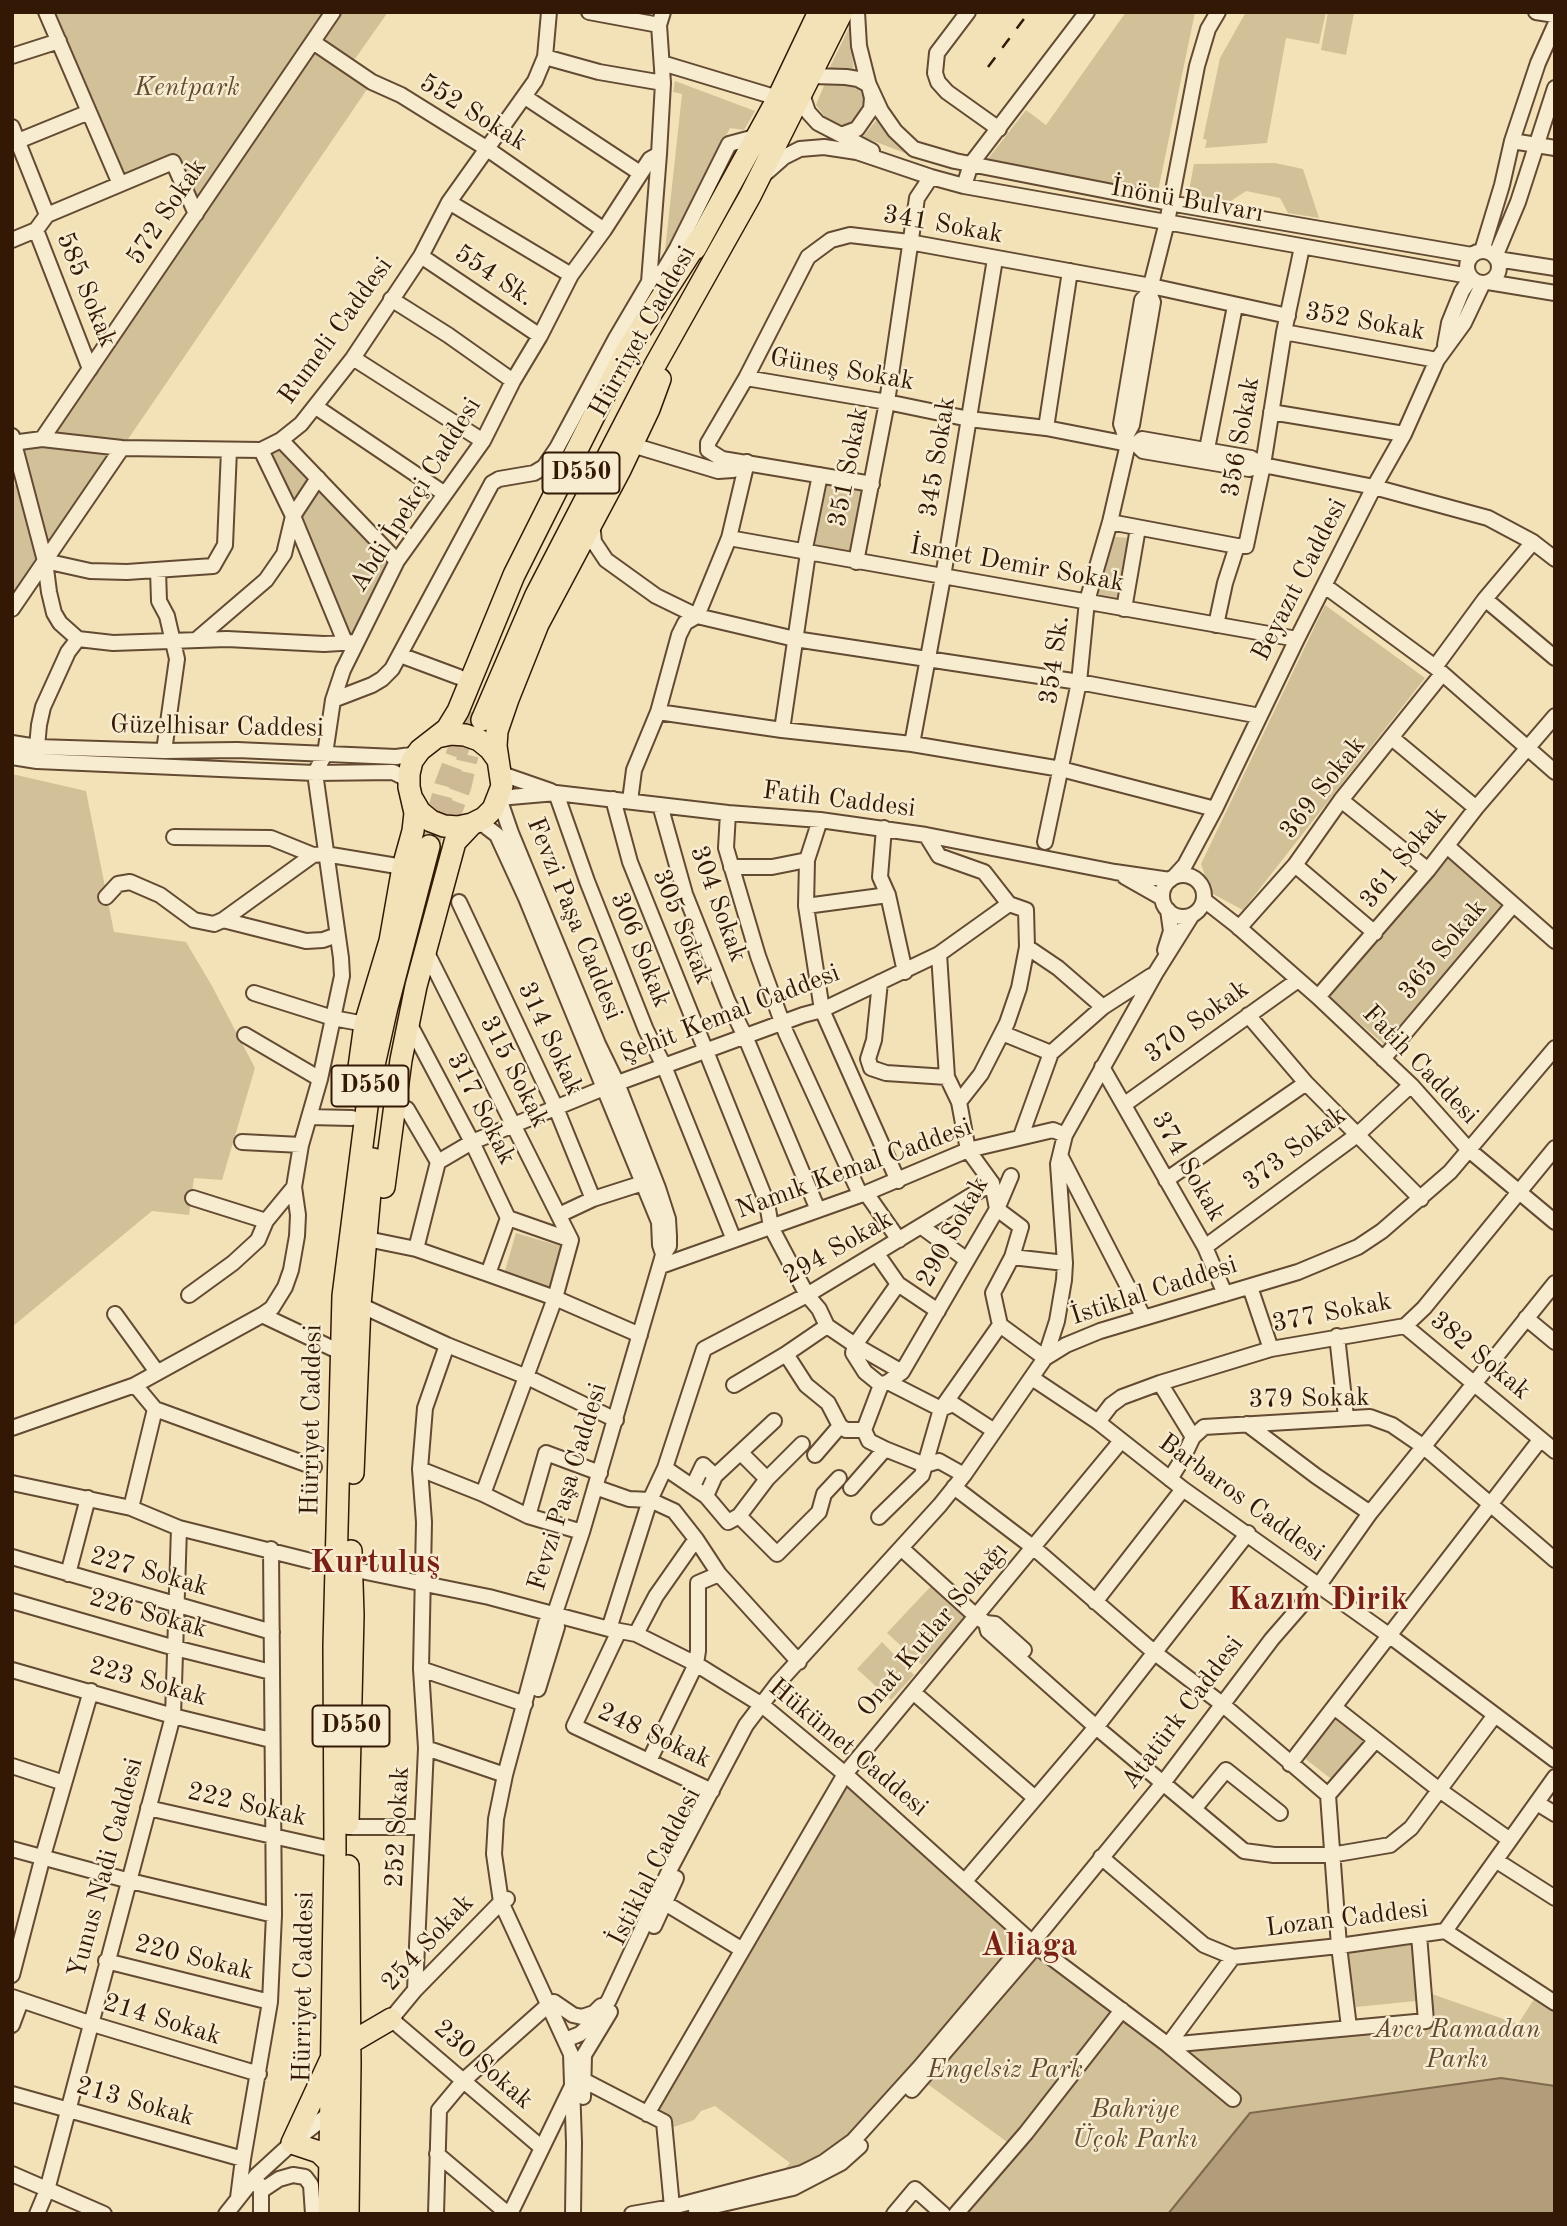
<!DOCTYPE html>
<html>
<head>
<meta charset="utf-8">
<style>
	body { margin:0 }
	#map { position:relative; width:1567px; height:2226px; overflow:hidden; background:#f3e2b7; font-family:"Old Standard TT",serif }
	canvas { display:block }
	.frame { position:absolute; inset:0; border:14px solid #331806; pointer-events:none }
</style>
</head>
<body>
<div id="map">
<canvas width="1567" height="2226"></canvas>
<div class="frame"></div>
</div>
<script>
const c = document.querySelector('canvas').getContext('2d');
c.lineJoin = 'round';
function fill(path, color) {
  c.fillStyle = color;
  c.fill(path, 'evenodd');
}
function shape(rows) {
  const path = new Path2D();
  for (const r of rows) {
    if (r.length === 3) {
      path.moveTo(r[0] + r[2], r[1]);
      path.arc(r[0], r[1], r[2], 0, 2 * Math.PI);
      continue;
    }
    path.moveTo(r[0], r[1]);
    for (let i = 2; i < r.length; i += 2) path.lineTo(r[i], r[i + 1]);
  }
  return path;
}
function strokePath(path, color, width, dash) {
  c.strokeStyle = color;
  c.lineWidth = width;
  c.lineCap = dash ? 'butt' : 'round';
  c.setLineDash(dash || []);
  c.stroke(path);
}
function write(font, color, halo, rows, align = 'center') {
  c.font = font + ' "Old Standard TT",serif';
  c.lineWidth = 5;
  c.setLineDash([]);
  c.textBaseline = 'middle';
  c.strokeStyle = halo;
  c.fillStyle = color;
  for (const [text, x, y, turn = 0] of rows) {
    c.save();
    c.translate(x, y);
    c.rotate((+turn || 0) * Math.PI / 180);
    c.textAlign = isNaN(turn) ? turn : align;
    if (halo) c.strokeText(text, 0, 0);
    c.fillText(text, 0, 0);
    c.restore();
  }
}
fill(shape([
	[46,12,388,12,350,66,372,82,12,609,12,489,21,476,14,442,42,438,196,214,173,163,120,184],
	[1126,12,1195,12,1157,196,987,160,1026,110,1046,125],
	[1246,12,1326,12,1319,44,1286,38,1267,143,1205,148,1207,140,1203,139,1220,58],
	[1328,12,1354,13,1346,55,1321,50],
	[849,28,854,71,828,71],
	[675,81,755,111,744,130,730,128,664,260,682,94,673,92],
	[839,81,859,87,864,95,866,104,859,120,843,129,832,126,816,105,825,83],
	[878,118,910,155,863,137],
	[1275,163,1303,169,1319,218,1288,213,1280,198,1246,191,1228,203,1188,196,1194,164],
	[281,440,397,561,357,642,345,642,261,450],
	[825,482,862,489,849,555,811,548],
	[1115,537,1131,538,1119,604,1093,595],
	[1325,605,1425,678,1243,910,1211,893,1201,864],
	[12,774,86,791,114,932,186,942,212,986,255,1068,222,1180,194,1178,189,1215,152,1211,12,1327],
	[1448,854,1509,907,1387,1047,1326,994],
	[516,1233,563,1247,551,1289,504,1274],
	[933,1584,967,1617,922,1665,887,1633],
	[882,1642,914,1675,891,1700,857,1669],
	[1334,1717,1364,1741,1334,1781,1303,1757],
	[845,1774,1028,1939,853,2141,775,2180,790,2163,715,2106,701,2111,694,2120,665,2130,649,2114],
	[1413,1945,1416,2001,1356,2007,1347,1950],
	[1036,1946,1168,2045,1425,2021,1423,1991,1518,2024,1538,1993,1555,2003,1555,2086,1501,2078,1250,2113,1168,2214,956,2214,1014,2147,922,2080]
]), '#d2c099');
const water = shape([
	[1501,2078,1555,2086,1555,2214,1168,2214,1250,2113,1501,2078]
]);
fill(water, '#b29d7b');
strokePath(water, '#7f684c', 2);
strokePath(shape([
	[448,821,461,786,468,755],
	[429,846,445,785,472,712]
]), '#cdba94', 21, [21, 10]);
const minor = shape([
	[46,12,120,184],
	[589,12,659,25],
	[968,12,937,53,935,73,938,82,947,92,999,129],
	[1536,12,1555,15],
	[313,42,372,82,401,95,486,148,604,230],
	[12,56,59,41],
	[545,57,599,72,663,83],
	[662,63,778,98],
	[812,76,846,77,858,79,869,85,881,111,895,131,914,149,955,161,1169,203,1472,255],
	[802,94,808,112,818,123,872,151],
	[525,97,640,173],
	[12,127,47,215],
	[841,135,857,129,871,109,872,98,859,46,857,12],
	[18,141,89,112],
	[1512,141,1555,148],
	[767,172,784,157,800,149,824,147,857,152,931,177,964,186,1469,276],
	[964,186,971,164,1087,12],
	[449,202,571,275],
	[36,230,90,369],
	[12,240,36,230,47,215,173,162,196,214],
	[1483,267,16],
	[1482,251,1502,185,1512,141,1538,63,1555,25],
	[421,256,540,336],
	[1495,257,1518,202,1555,88],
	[1497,259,1555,268],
	[649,282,664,270,677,248,729,144,755,137],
	[1488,282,1555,293],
	[391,299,448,335,513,381],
	[1284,332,1437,360],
	[1445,345,1449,323,1462,291,1471,278],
	[353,358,483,441],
	[746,378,887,402,969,419,1046,428,1128,444,1136,444,1142,439,1251,458,1263,465,1374,487,1488,518,1533,542,1555,559],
	[316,407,445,494],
	[1271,412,1404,434],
	[1046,428,1070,271],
	[12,436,45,561,49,592,54,613,60,623,78,639],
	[1126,436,1132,425,1153,302,1149,293],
	[42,439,333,12],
	[281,440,397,561],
	[12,443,42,439,122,448,261,450,281,440,301,424,353,358,421,256,449,202,535,81,545,57,549,12],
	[1136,444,1143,451,1249,469,1263,465],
	[632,445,718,471,733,470,747,462],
	[1207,449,1235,306],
	[261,450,293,516,345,642],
	[872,484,722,459,708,450,708,443,746,378,808,257,831,240,850,235,909,242,1151,286,1288,316],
	[1110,522,1237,546],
	[592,523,594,542,606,560,656,596,697,616,795,639,1079,682,1260,716],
	[729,538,1297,639],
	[804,553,820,475],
	[45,561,90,571,127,572,213,566,225,545,229,450],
	[856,562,887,402,917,198,931,177],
	[158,570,159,601,167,616,177,659,164,751],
	[1325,586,1435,667,1555,772],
	[1485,599,1555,658],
	[12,609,122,448],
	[1124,609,1138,528],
	[1216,625,1225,583,1237,546,1246,546,1263,465,1284,332,1302,247],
	[78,639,113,643,227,639,324,644,357,642],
	[196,640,266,580,284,554,293,516,318,478],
	[400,655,459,677],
	[1435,667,1485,599,1533,542],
	[333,700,372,685,382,679,392,669,492,483,499,479,534,473,544,467,557,448,616,338,649,282,659,154],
	[658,712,782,730,912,744,1061,769,1215,809],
	[782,730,808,553],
	[1392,738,1476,808],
	[12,743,37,747,164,751,237,750,396,757,411,755,419,750],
	[912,744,943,577,995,259],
	[37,747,39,725,43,707,68,652,78,639],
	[12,757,37,761,243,770,315,773,393,772,405,778,409,787],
	[502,774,551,791],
	[556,793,587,881,646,1030,664,1066,734,1240],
	[613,799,630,862,767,1203,771,1227,807,1295,819,1309,827,1326,855,1345,853,1353,865,1372,881,1385,888,1382,941,1409,953,1404,993,1430],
	[1341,800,1428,870],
	[630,801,634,770,658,712,679,635,685,623,697,616,729,538,747,462],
	[660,805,685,894,728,1002,745,1036,818,1210],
	[728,813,726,848,758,956,786,1033,860,1194],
	[820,820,807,860,806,906,822,1010,898,1181],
	[472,824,484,825,497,835,526,898,659,1222,660,1245,663,1254],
	[884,828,880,877,888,895,905,972],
	[174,837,271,838,313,855],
	[1045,842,1079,682,1087,601,1110,522,1128,444,1121,424,1142,300,1149,293,1167,222,1197,66,1208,29,1218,12],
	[1447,846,1555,941],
	[1295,865,1375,933],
	[731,867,772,867,807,860],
	[1183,896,21],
	[1125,877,1162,898],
	[1174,877,1185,865,1215,809,1297,639,1374,487,1404,434,1437,360,1464,323,1483,283],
	[106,897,118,884,130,882,160,895,194,920,214,924,223,920,313,855,325,854,403,867],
	[1204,900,1236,925,1318,997,1411,1085,1469,1150,1555,1222],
	[459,902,556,1108,593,1199],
	[806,906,888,895],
	[223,920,306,941,323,940,337,935],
	[1239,928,1295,865,1341,800,1442,674],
	[1027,947,1058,968,1103,1007],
	[1165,950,1171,931,1168,910],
	[426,951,571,1240],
	[939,954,947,1077],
	[254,993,333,1018,365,1024],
	[1318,997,1428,870,1476,808,1555,716],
	[1248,1015,1306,1083,1421,1199],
	[409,1023,472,1142,508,1218],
	[1002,1033,1051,1053],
	[245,1035,320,1079],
	[1383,1059,1513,905],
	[1102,1067,1205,1247,1225,1294],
	[959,1102,981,1074,1007,1023,1019,988,1027,947,1026,910,1009,904],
	[1125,1104,1298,980],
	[407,1109,438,1162],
	[309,1117,352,1118],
	[1021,1136,1051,1053,1103,1007,1151,976],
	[242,1142,301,1145],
	[1061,1157,1144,1318],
	[1166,1180,1306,1083],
	[866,1193,899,1240],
	[193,1198,266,1221],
	[559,1215,593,1199,643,1183],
	[508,1218,571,1240],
	[922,1227,967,1260],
	[367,1239,416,1249,488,1274,555,1298,640,1335],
	[1205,1247,1357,1135,1411,1085],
	[416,1249,438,1162,472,1142,604,1088,803,1015,822,1010,939,954,1009,904,984,872,939,856,926,835],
	[877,1254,898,1284,938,1311],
	[1012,1257,1065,1263],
	[661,1266,866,1193,968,1150,1053,1130,1065,1135],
	[488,1274,508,1218],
	[898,1284,855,1345,902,1372],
	[1250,1287,1271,1349],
	[189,1295,233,1263,258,1240,266,1221,294,1187],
	[360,1305,447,1345,527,1377,616,1420],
	[115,1314,157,1372],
	[262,1315,340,1352],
	[1526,1318,1555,1342],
	[1000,1325,1045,1358],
	[1405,1326,1555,1451],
	[1337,1336,1346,1417],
	[786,1354,806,1385,828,1403,840,1426,846,1430,864,1430],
	[1045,1358,1057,1321,1064,1280,1065,1263,1058,1164,1065,1135,1155,974,1192,915],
	[1032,1378,1098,1422,1183,1489,1390,1636,1555,1760],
	[888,1382,902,1372,997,1209,1011,1176],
	[1160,1383,1193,1437],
	[135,1385,155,1409,314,1467],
	[734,1385,786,1354,827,1326],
	[1098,1422,1111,1405,1122,1397,1160,1383,1271,1349,1405,1326,1424,1308,1555,1148],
	[1247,1424,1316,1476,1370,1513],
	[12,1428,135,1385,262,1315,272,1308,285,1287,291,1270,297,1236,298,1215,294,1187,301,1145,320,1079,342,976,341,958,315,773,325,754,333,700,343,670,397,561,483,441,513,381,540,336,571,275,604,230,650,159,659,154,663,83,659,25,663,12],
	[864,1430,869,1441,885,1449,925,1465,939,1461,964,1475],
	[864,1430,881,1385],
	[742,1454,767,1479,802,1444],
	[815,1455,840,1426],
	[665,1468,706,1496,728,1522,739,1516,767,1479],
	[420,1469,483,1494,528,1516,582,1532],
	[715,1476,774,1421],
	[1170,1479,1183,1458,1193,1437,1204,1427,1370,1417,1392,1425,1424,1447,1555,1560],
	[12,1483,131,1508,179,1528,315,1562],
	[693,1486,703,1465,715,1476,706,1496],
	[595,1487,629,1499,650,1500,674,1511,696,1539,719,1574,799,1662],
	[954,1487,1034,1548,1155,1653,1222,1704,1328,1795,1375,1741],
	[851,1488,885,1449],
	[483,1494,555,1298,571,1240],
	[131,1508,155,1409],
	[528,1516,546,1453,600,1473],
	[739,1516,777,1554,819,1512,824,1494,839,1478],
	[879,1517,922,1475,941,1409,1000,1325,993,1293,1012,1257,1021,1227,997,1209,992,1183,968,1150,959,1102,947,1077,886,1073,871,1068,868,1059,874,1040,880,982],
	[901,1548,977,1617,986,1623,995,1624,1024,1650],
	[12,1557,272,1632],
	[361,1571,489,1597,609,1629,636,1634,696,1664,762,1705,845,1774,1036,1946,1168,2045,1233,2099],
	[68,1574,88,1498],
	[12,1601,175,1648,271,1672],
	[1095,1602,1183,1489],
	[986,1623,988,1631,1096,1727,1244,1851,1274,1855,1331,1855,1390,1845,1411,1828,1495,1715],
	[609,1629,650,1500,665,1468,704,1349,807,1295,992,1183],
	[619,1631,574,1726,712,1791],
	[636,1634,656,1596,696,1539],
	[421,1669,525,1704],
	[12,1670,173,1716,271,1740],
	[538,1689,557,1627,555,1613],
	[913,1692,1035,1798],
	[1334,1707,1438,1789,1510,1840],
	[426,1748,505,1775],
	[649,1761,696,1664,698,1651,698,1583,719,1574],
	[1290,1764,1540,1440],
	[12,1766,64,1783],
	[1328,1795,1339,1946,1349,2027],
	[1537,1803,1555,1814],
	[1198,1804,1226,1770,1280,1813],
	[148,1808,335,1850],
	[348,1827,421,1827],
	[12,1849,130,1881,274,1915],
	[1101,1857,1204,1945,1233,1957,1339,1946,1445,1931,1555,1777],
	[1497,1861,1555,1898],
	[965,1881,1101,1721,1248,1533],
	[507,1899,501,1902,415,1990,391,2019,542,2148],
	[665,1903,741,1949],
	[654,1926,676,1878],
	[1445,1931,1555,2003],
	[1032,1943,1163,1783,1272,1639,1319,1585,1370,1513,1555,1283],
	[106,1961,270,2002],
	[12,1975,43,1856,91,1691],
	[415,1990,426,1748,421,1669,424,1522,420,1469,425,1408,447,1345],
	[12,1997,89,2023,259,2074],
	[554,2002,573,2015,582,2017,594,2013,601,2006],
	[12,2025,21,2001],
	[567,2044,570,2038,580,2034,596,2019,609,2000,670,1869,746,1725,778,1683,940,1505,964,1475,1045,1358,1066,1345,1100,1331,1298,1272,1358,1247,1382,1231,1450,1172,1555,1048],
	[1168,2045,1426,2021,1419,1935],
	[1168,2045,1233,1957],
	[583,2080,664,2122,672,2207],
	[912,2090,1036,1946],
	[12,2094,243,2159],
	[583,2097,584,2055,610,2012],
	[647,2114,845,1774,1121,1441],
	[437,2154,508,2214],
	[12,2174,104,2214],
	[259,2184,261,2191,261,2214],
	[261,2191,279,2179,293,2175,305,2177,311,2185,313,2214],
	[238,2198,243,2159,270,2002,274,1915,271,1549],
	[696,2210,793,2188,841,2163,860,2146],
	[37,2214,47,2190,173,1716,179,1528],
	[226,2214,256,2176,292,2143,329,2114],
	[436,2214,439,2110,464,2080,547,2006],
	[510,2214,572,2086],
	[573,2214,574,2143,571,2054,501,1902,494,1854,496,1819,505,1775,546,1623,555,1613,582,1532,663,1255,669,1246,669,1236,668,1219,658,1188,617,1083,598,1044,511,833,499,798,556,793,728,813,820,820,926,835,1115,872,1170,880],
	[632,2214,672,2207,775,2180,802,2173,824,2162,853,2141,920,2067,1028,1939],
	[894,2214,915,2189,943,2214],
	[956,2214,1026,2133,1122,2010]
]);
const highway = shape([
	[695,249,778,98,819,12],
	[482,720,536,595,654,367,750,196,842,12],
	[437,737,451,734,465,735,479,740,490,749,498,760],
	[413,800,420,812,431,821,444,826,458,827,472,824,484,818,493,809,502,786,496,746,497,731,508,699,538,624,620,470,649,409,660,379],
	[356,1089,365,1024,390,941,403,867,413,831,415,813,409,787,409,774,412,761,420,750,447,729,458,711,514,575,626,352,700,238],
	[384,1187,401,1060,416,986,455,842,472,824],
	[353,1473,360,1305,373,1159],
	[348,1823,353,1615,351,1551],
	[329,2162,319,2152,292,2143,330,2061,350,2043,391,2019],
	[329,2214,335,1850,334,1646,343,1296,370,1083,387,1007,429,846],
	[348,2214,350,2063,348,1866]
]);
strokePath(minor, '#634a32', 18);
strokePath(highway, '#331806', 24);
strokePath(minor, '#f7ecd0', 14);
strokePath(highway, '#f3e2b7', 21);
strokePath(shape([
	[988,67,1029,12]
]), '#331806', 2.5, [12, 12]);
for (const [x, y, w] of [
	[581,473,77],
	[370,1086,77],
	[351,1726,77]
]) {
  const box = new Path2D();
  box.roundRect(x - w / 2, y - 20.5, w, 41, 5);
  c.fillStyle = '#f7ecd0';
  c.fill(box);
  strokePath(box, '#331806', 2);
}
write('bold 24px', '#331806', null, [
	["D550",581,473],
	["D550",370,1086],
	["D550",351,1726]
]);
write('italic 26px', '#634a32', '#f7ecd0', [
	["Kentpark",187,88],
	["Avcı Ramadan",1457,2030],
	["Parkı",1457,2060],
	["Engelsiz Park",1005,2070],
	["Bahriye",1135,2110],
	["Üçok Parkı",1135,2140]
]);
write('26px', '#331806', '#f7ecd0', [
	["552 Sokak",473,113,32],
	["İnönü Bulvarı",1187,201,10],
	["572 Sokak",167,212,-56],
	["341 Sokak",943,225,10],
	["554 Sk.",494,276,34],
	["585 Sokak",86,290,68],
	["352 Sokak",1365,322,10],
	["Rumeli Caddesi",336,331,-54],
	["Hürriyet Caddesi",643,332,-61],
	["Güneş Sokak",842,370,10],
	["356 Sokak",1241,437,-80],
	["345 Sokak",938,457,-81],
	["351 Sokak",849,467,-79],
	["Abdi İpekçi Caddesi",416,495,-58],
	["İsmet Demir Sokak",1017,565,10],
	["Beyazıt Caddesi",1300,580,-63],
	["354 Sk.",1055,660,-82],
	["Güzelhisar Caddesi",217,727,1],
	["369 Sokak",1323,788,-52],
	["Fatih Caddesi",839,800,7],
	["361 Sokak",1404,858,-51],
	["304 Sokak",718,904,70],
	["Fevzi Paşa Caddesi",574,919,68],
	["305 Sokak",682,927,68],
	["306 Sokak",640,950,68],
	["365 Sokak",1443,950,-50],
	["Şehit Kemal Caddesi",730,1014,-21],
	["370 Sokak",1197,1022,-36],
	["314 Sokak",550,1039,65],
	["Fatih Caddesi",1420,1065,46],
	["315 Sokak",514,1072,63],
	["317 Sokak",481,1109,63],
	["373 Sokak",1295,1149,-37],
	["374 Sokak",1188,1167,60],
	["Namık Kemal Caddesi",854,1169,-20],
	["290 Sokak",953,1232,-61],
	["294 Sokak",838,1248,-30],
	["İstiklal Caddesi",1154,1291,-18],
	["377 Sokak",1332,1313,-11],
	["382 Sokak",1480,1356,40],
	["379 Sokak",1309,1399,-1],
	["Hürriyet Caddesi",312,1420,-89],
	["Fevzi Paşa Caddesi",568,1487,-73],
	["Barbaros Caddesi",1241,1498,36],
	["227 Sokak",149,1572,16],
	["226 Sokak",148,1614,16],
	["Onat Kutlar Sokağı",933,1630,-50],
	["223 Sokak",148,1682,16],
	["Atatürk Caddesi",1183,1713,-53],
	["248 Sokak",654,1736,25],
	["Hükümet Caddesi",848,1748,40],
	["222 Sokak",247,1805,13],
	["252 Sokak",398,1827,-87],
	["İstiklal Caddesi",655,1867,-63],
	["Yunus Nadi Caddesi",106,1868,-75],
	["Lozan Caddesi",1347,1919,-7],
	["254 Sokak",428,1943,-47],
	["220 Sokak",194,1958,14],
	["Hürriyet Caddesi",304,1987,-89],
	["214 Sokak",162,2020,17],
	["230 Sokak",483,2065,41],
	["213 Sokak",135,2102,16]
]);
write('bold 33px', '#7a1f14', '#f7ecd0', [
	["Kurtuluş",375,1563],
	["Kazım Dirik",1318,1600],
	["Aliaga",1029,1946]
]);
</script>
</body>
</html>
